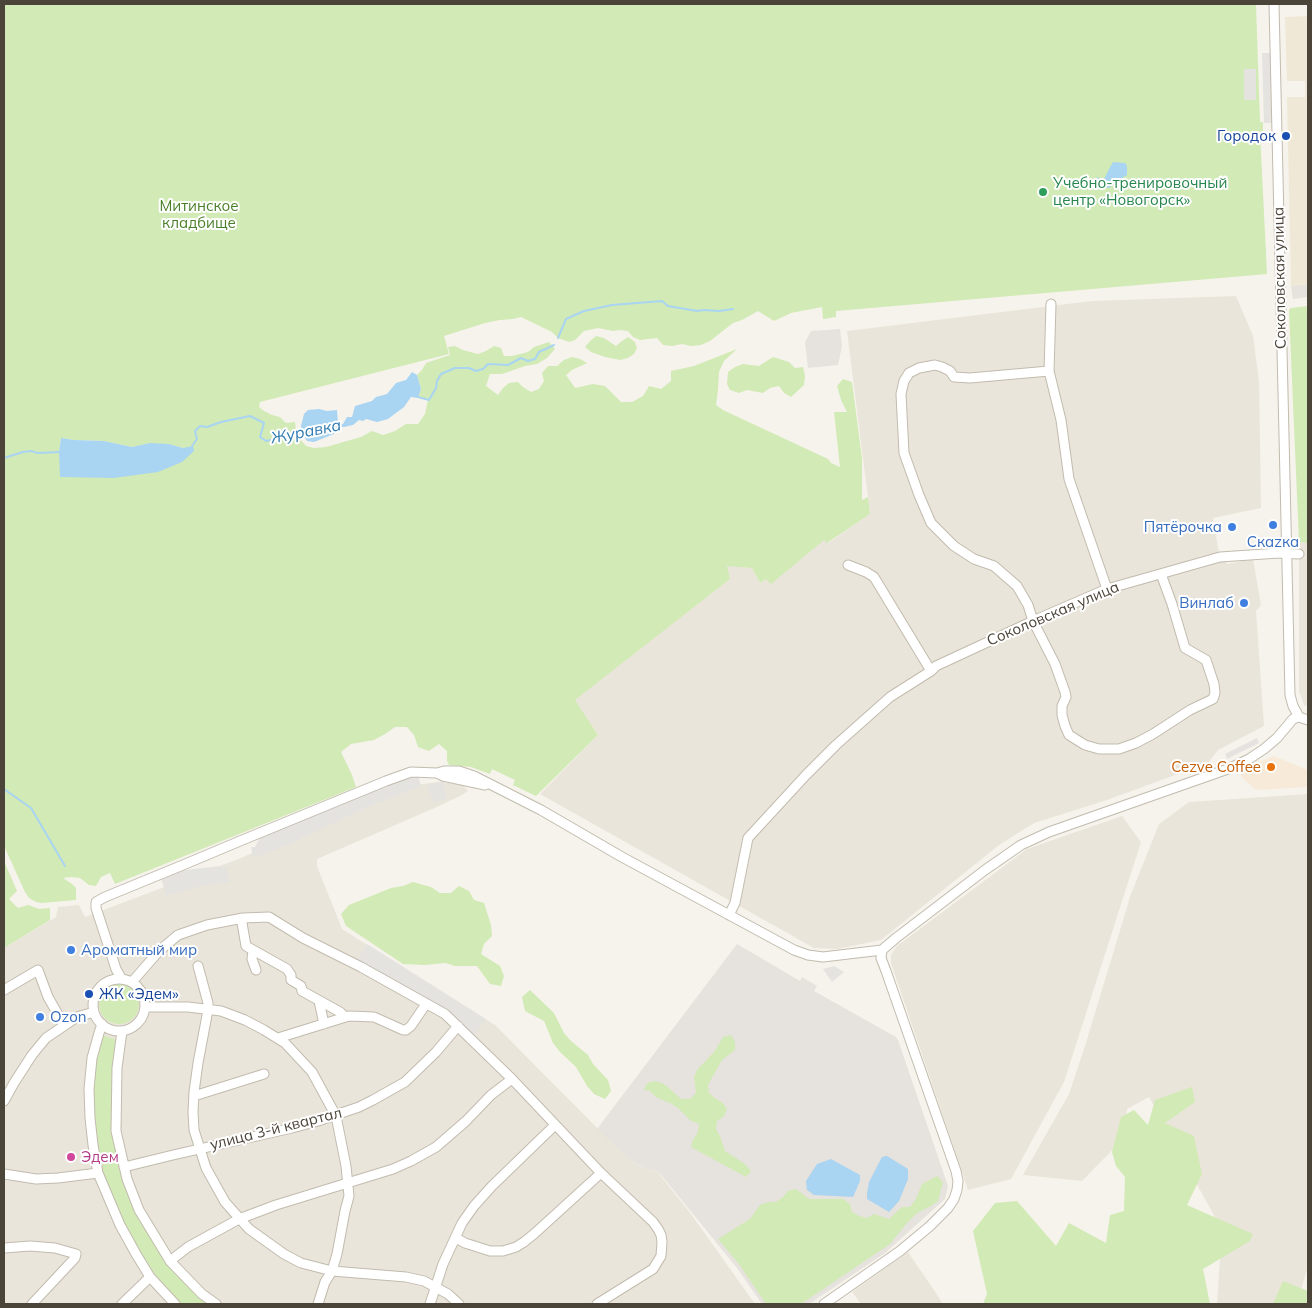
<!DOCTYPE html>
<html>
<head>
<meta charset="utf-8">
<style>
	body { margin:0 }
	#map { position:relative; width:1312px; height:1308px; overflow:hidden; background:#f6f3ec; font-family:Mulish,sans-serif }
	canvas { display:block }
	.frame { position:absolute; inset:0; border:5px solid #4b4439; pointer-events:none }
</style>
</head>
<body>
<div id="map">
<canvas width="1312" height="1308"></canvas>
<div class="frame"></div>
</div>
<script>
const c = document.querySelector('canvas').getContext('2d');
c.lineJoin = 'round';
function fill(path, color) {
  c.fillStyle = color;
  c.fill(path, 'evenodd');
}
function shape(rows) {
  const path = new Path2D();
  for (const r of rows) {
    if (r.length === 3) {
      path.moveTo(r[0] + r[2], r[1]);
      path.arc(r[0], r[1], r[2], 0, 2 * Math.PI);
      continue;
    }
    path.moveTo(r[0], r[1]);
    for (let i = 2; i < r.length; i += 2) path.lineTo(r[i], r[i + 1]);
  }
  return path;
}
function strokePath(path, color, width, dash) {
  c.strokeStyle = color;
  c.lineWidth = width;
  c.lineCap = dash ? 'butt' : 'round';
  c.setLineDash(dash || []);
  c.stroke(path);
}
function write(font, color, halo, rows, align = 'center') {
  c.font = font + ' Mulish,sans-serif';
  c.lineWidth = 4;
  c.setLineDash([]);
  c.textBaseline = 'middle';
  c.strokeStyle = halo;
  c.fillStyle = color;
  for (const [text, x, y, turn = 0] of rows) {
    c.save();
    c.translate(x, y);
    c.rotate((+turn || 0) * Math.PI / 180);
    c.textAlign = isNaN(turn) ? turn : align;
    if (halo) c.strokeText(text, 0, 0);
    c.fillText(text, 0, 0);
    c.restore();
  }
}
fill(shape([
	[1236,296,1253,336,1259,381,1261,508,1213,518,1219,553,1224,552,1227,564,1253,559,1261,605,1256,611,1264,726,1218,750,1208,763,1104,801,1034,823,999,845,881,940,837,949,814,948,540,794,598,735,574,700,730,579,726,565,752,568,760,583,823,538,828,543,870,514,847,331,1092,301],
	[1299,542,1308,543,1308,706,1304,705,1299,691],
	[437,782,462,784,468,791,460,796,430,810,317,859,317,866,342,929,495,1025,627,1158,644,1168,657,1171,691,1214,755,1304,4,1304,4,948,56,917,58,907,79,905,85,917,241,858,393,792,423,784],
	[1308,794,1308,1266,1297,1304,1217,1304,1222,1230,1149,1097,1127,1109,1123,1139,1082,1181,1023,1175,1069,1094,1085,1046,1131,894,1159,824,1189,802],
	[1122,816,1141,842,1064,1082,1011,1179,968,1190,891,963,891,955,897,946,1027,849],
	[908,1252,942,1302,938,1304,861,1304,852,1292]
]), '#eae5da');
fill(shape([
	[1274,756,1308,770,1308,787,1256,790,1242,778,1240,770]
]), '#f7ead8');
fill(shape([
	[1308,284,1308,297,1293,299,1291,286],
	[840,329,842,346,838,365,808,368,805,342,811,331],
	[737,944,800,981,802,977,817,986,814,991,896,1037,898,1040,948,1186,945,1199,885,1253,809,1304,762,1304,737,1268,662,1176,657,1171,644,1168,627,1158,597,1129]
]), '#e6e2dd');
fill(shape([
	[1308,16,1308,284,1291,286,1287,97,1305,97,1305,81,1287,81,1285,17]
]), '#efe8d6');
fill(shape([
	[4,4,1256,4,1260,122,1263,122,1263,131,1260,132,1267,274,836,311,836,317,823,319,822,307,791,313,774,321,758,311,742,320,733,323,710,341,701,345,691,346,682,344,672,346,663,345,657,338,640,340,633,337,628,331,621,330,613,331,598,328,584,331,575,340,569,342,558,338,552,332,521,317,513,319,500,320,485,323,444,336,449,354,260,402,259,407,264,411,272,415,280,417,286,423,295,422,296,431,300,439,306,446,314,448,326,447,361,437,372,431,383,435,395,431,406,424,418,424,425,414,428,400,418,398,421,389,417,375,422,370,426,363,450,355,448,347,455,346,463,350,478,354,486,351,494,346,501,348,504,356,512,356,528,352,534,347,549,342,555,349,547,358,537,364,525,366,502,374,490,374,486,386,498,395,503,388,509,383,518,382,523,387,531,392,539,389,544,381,542,373,548,366,557,366,564,360,572,357,580,359,587,363,572,370,566,375,575,388,593,384,605,386,621,402,632,402,643,396,649,386,661,389,671,381,671,371,694,366,737,349,724,361,719,372,718,390,716,405,723,410,828,459,831,463,840,467,834,412,847,412,841,400,837,386,843,379,852,382,862,458,862,500,868,497,870,514,827,543,824,540,771,584,766,579,760,583,752,568,727,566,730,579,575,700,598,735,536,796,513,785,515,780,492,769,490,774,471,767,449,765,447,761,447,751,439,744,429,751,418,747,414,735,407,727,395,727,385,734,374,740,351,744,341,752,352,775,356,787,115,884,110,873,101,877,96,886,89,885,80,878,71,877,63,878,72,884,76,888,76,900,42,903,36,902,29,898,25,892,4,846],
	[61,438,74,440,104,441,132,447,169,444,183,448,59,452],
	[1308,306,1308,543,1299,542,1289,310,1291,308],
	[596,336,604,338,616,346,622,341,628,337,635,342,637,348,634,354,628,358,620,360,605,357,591,352,585,347,590,341],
	[773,357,789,362,795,368,803,367,805,376,804,385,791,397,784,393,779,386,770,388,763,393,747,390,739,393,730,390,727,384,728,372,735,367,743,364,759,366],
	[4,861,17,891,9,899,18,908,28,905,39,909,50,908,50,920,4,948],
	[413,882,431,887,440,893,451,893,459,886,469,891,474,900,484,903,491,925,492,936,484,944,481,954,500,966,504,976,501,986,490,984,477,966,455,966,445,963,424,965,403,964,346,926,341,914,349,905,391,888,403,886],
	[119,1004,20],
	[530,990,554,1013,564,1033,571,1041,588,1055,593,1064,608,1080,611,1091,605,1099,594,1094,587,1086,576,1067,560,1052,553,1043,544,1021,525,1011,522,997],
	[101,1035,118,1040,112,1073,113,1129,120,1170,132,1203,157,1247,210,1304,181,1304,161,1282,139,1253,127,1231,104,1180,94,1132,93,1094,95,1065],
	[731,1035,735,1042,735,1050,722,1060,708,1085,709,1093,716,1099,723,1103,727,1109,724,1116,717,1121,716,1129,720,1136,725,1151,745,1164,751,1171,746,1177,691,1147,693,1140,698,1132,699,1124,691,1121,679,1109,672,1104,656,1097,650,1091,644,1090,647,1083,655,1081,662,1083,669,1088,681,1099,690,1099,696,1093,694,1077,697,1070,714,1052,723,1037],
	[1192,1087,1195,1102,1165,1123,1194,1136,1202,1174,1187,1205,1253,1234,1250,1241,1203,1269,1210,1304,983,1304,987,1294,973,1231,995,1203,1017,1201,1056,1246,1069,1223,1106,1243,1110,1215,1124,1211,1125,1177,1116,1166,1112,1152,1121,1117,1134,1110,1148,1125,1155,1100],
	[937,1176,943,1182,938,1201,931,1206,917,1213,906,1224,890,1244,801,1304,766,1304,739,1264,718,1239,750,1219,760,1205,768,1202,776,1202,783,1197,788,1191,796,1189,809,1199,843,1199,850,1204,852,1212,859,1216,867,1218,874,1214,889,1219,902,1207,910,1207,916,1199,922,1184],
	[1283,1281,1308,1291,1308,1304,1273,1304]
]), '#d2eab5');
fill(shape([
	[1262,53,1272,53,1273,123,1264,123],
	[1244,69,1256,69,1256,100,1244,100],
	[1257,738,1259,743,1227,759,1225,754],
	[418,775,421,786,368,807,285,846,253,858,251,847,255,847,261,836,411,776],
	[443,781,447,798,434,803,427,786],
	[220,866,229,867,226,871,230,882,196,887,167,896,161,879,185,870],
	[367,944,486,1019,475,1035,451,1015,357,961],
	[834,966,844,972,832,982,823,969]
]), '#e5e3e0');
fill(shape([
	[1113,162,1125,163,1127,166,1127,175,1117,181,1109,188,1104,187,1102,182,1098,184,1095,182,1094,180,1097,177,1102,180,1104,179,1108,171],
	[412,372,417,375,421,389,418,398,411,397,404,407,388,419,377,422,366,419,363,421,359,420,353,425,344,427,339,427,334,434,314,442,307,441,302,433,301,426,304,414,308,410,319,409,327,411,337,410,338,423,343,424,347,417,352,417,355,406,372,401,376,397,387,394,396,383,406,380],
	[61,438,74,440,104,441,132,447,150,443,169,444,183,448,193,446,194,451,182,462,158,472,114,478,60,477,59,452],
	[887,1156,908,1169,908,1179,899,1201,889,1212,867,1199,867,1193,869,1182,882,1157],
	[831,1159,860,1175,860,1181,853,1197,814,1195,807,1190,806,1181,817,1164]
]), '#a9d4f2');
strokePath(shape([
	[558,338,566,319,584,311,612,305,662,301,668,306,697,311,704,310,719,311,733,309],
	[418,397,429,400,436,388,437,381,441,374,455,368,469,368,476,371,483,369,488,364,508,365,521,358,528,361,535,359,539,352,554,345],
	[192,446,197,439,195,431,200,426,207,427,221,422,250,416,264,423,260,437,266,441,303,433],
	[4,458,23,452,31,451,38,453,60,452],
	[4,789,31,808,65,866]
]), '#a9d4f2', 2);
const minor = shape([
	[1274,4,1290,695,1293,706,1299,717],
	[1051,304,1049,371,1061,420,1069,479,1107,589],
	[1049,371,970,378,954,377,950,371,942,367,935,365,919,368,909,373,904,381,901,394,904,453,919,495,931,523,954,546,974,559,994,566,1017,586,1028,605,1033,621,1055,664,1065,692,1066,697,1062,706,1062,715,1065,726,1069,735,1085,745,1099,749,1119,749,1136,743,1153,734,1190,710,1213,699,1215,693,1214,684,1206,660,1185,648,1172,604,1161,574],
	[848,565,866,572,874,577,931,671],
	[437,773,443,776,485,785],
	[729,915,735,903,748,838,806,775,836,745,890,697,931,671,936,666,1033,621,1107,589,1220,557,1279,553,1299,554],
	[242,923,246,946,253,950],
	[198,966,208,1003,208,1010,198,1063,194,1092,193,1112,194,1130,206,1168,225,1202,249,1229,284,1254,301,1263,332,1271,406,1277,424,1281,448,1294,459,1304],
	[256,970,252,959,253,950,287,969,291,975,291,980,301,986,302,991,340,1012,345,1017],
	[121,978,116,969,96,908,96,902,105,897,183,865,240,841,386,781,411,772,437,773,444,771,459,771,474,776,541,810,622,857,794,950,808,955,823,957,882,950,896,938,985,870,1021,845,1049,832,1228,769,1249,759,1264,749,1277,738,1293,719,1299,717,1308,720],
	[119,1005,26],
	[132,982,159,951,178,935,207,925,243,918,269,917,303,938,361,967,445,1014,512,1079,601,1173,653,1222,658,1229,661,1235,662,1242,661,1256,653,1269,597,1304],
	[4,990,38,970,48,997,64,1025],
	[319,1001,324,1024],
	[145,1007,188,1007,221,1011,245,1020,264,1030,285,1043,312,1072,336,1116,346,1166,349,1196,345,1211,337,1254,332,1271,325,1282,318,1304],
	[102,1024,99,1033,92,1058,89,1089,90,1118,93,1145,98,1173,120,1225,136,1254,150,1277,175,1304],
	[122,1031,117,1068,116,1131,127,1179,139,1210,170,1261,202,1294,216,1304],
	[278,1038,349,1016,374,1017,403,1030,406,1030,411,1026,426,1004],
	[194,1096,264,1074],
	[4,1101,14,1083,32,1055,46,1038,77,1017,94,1012],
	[124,1167,173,1155,292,1128,318,1121,359,1107,373,1100,405,1082,436,1052,458,1026],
	[4,1174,36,1179,58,1178,98,1173],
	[456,1238,465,1243,490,1251,503,1251,516,1247,524,1242,534,1234,601,1173],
	[4,1248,30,1246,55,1248,76,1254,75,1258,32,1304],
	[170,1261,188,1247,239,1219,276,1205,393,1169,411,1161,436,1147,466,1121,491,1095,512,1079],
	[122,1304,150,1277],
	[430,1304,443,1264,462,1223,474,1206,492,1186,555,1125],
	[824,1304,900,1251,930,1226,948,1208,954,1199,957,1190,958,1181,956,1171,886,971,881,958,882,950]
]);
strokePath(minor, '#c2bbae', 11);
strokePath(minor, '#fff', 9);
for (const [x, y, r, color] of [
	[1286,136,5,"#1a4fb4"],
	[1043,192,5,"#2e9e5b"],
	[1273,525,5,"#3f7fe0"],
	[1232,527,5,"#3f7fe0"],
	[1244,603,5,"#3f7fe0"],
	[1271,767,5,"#e8710a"],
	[71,950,5,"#3f7fe0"],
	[89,994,5,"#1a4fb4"],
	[40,1017,5,"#3f7fe0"],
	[71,1157,5,"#d1479c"]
]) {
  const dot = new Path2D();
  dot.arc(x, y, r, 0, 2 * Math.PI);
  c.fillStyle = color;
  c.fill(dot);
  strokePath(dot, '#fff', 2);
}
write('15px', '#164399', '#fff', [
	["Городок",1276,136],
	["ЖК «Эдем»",99,994,"left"]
], 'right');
write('15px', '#27864d', '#fff', [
	["Учебно-тренировочный",1053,183],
	["центр «Новогорск»",1053,200]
], 'left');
write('15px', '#4a7f2a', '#fff', [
	["Митинское",199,206],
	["кладбище",199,223]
]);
write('15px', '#4b4439', '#fff', [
	["Соколовская улица",1280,278,-91],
	["Соколовская улица",1053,614,-23],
	["улица 3-й квартал",276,1129,-14]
]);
write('15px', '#366cbe', '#fff', [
	["Пятёрочка",1222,527],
	["Скаzка",1273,542,"center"],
	["Винлаб",1234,603],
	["Ароматный мир",81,950,"left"],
	["Ozon",50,1017,"left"]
], 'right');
write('15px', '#c56008', '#fff', [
	["Cezve Coffee",1261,767]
], 'right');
write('15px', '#b23c85', '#fff', [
	["Эдем",81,1157]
], 'left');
write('italic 16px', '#2e7ab2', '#fff', [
	["Журавка",306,432,-11]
]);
</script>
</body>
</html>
